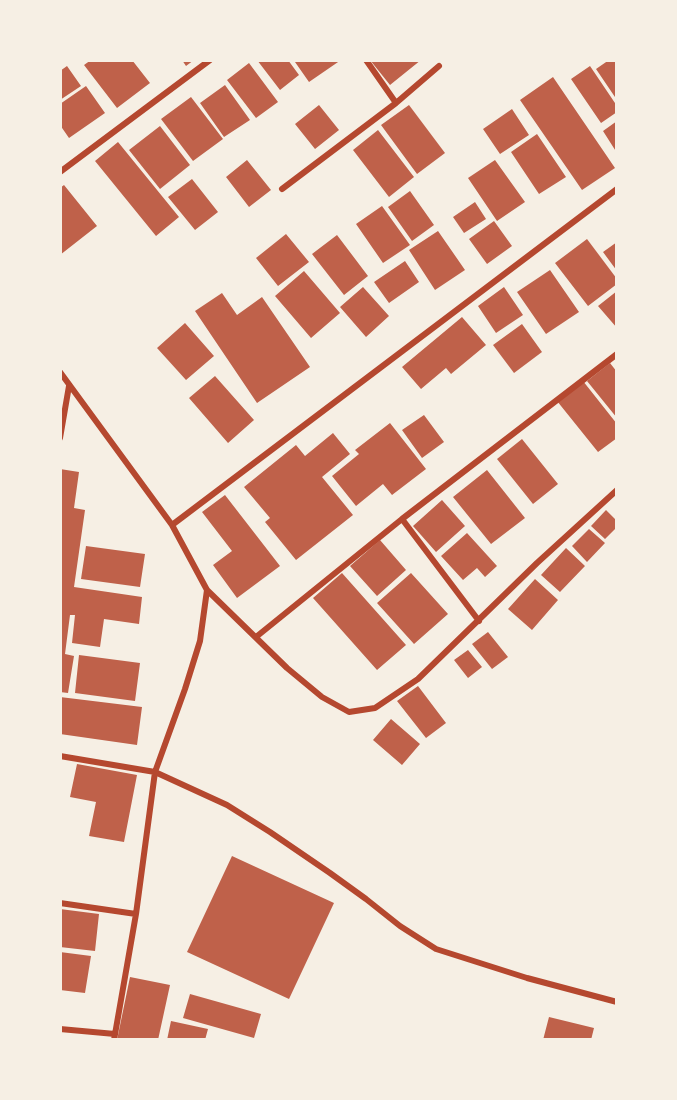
<!DOCTYPE html>
<html>
<head>
<meta charset="utf-8">
<style>
	body { margin:0 }
	#map { position:relative; width:677px; height:1100px; overflow:hidden; background:#f6efe4; font-family:"Archivo Narrow",sans-serif }
	canvas { display:block }
	.frame { position:absolute; inset:0; border:62px solid #f6efe4; pointer-events:none }
</style>
</head>
<body>
<div id="map">
<canvas width="677" height="1100"></canvas>
<div class="frame"></div>
</div>
<script>
const c = document.querySelector('canvas').getContext('2d');
c.lineJoin = 'round';
function fill(path, color) {
  c.fillStyle = color;
  c.fill(path, 'evenodd');
}
function shape(rows) {
  const path = new Path2D();
  for (const r of rows) {
    path.moveTo(r[0], r[1]);
    for (let i = 2; i < r.length; i += 2) path.lineTo(r[i], r[i + 1]);
  }
  return path;
}
function strokePath(path, color, width, dash) {
  c.strokeStyle = color;
  c.lineWidth = width;
  c.lineCap = dash ? 'butt' : 'round';
  c.setLineDash(dash || []);
  c.stroke(path);
}
fill(shape([
	[91,60,132,60,150,83,117,108,84,65],
	[182,60,194,60,186,66],
	[257,60,288,60,299,75,280,90],
	[297,60,341,60,309,82,295,62],
	[370,60,421,60,390,85],
	[609,60,617,60,617,100,596,69],
	[249,63,278,102,256,118,227,80],
	[67,66,81,86,60,100,60,71],
	[590,66,617,106,617,112,601,123,571,79],
	[553,77,615,168,582,190,520,100],
	[225,85,250,120,224,137,200,103],
	[86,86,105,113,69,138,60,125,60,104],
	[191,97,223,139,193,161,161,119],
	[319,105,339,130,315,149,295,124],
	[409,105,445,153,417,174,381,125],
	[512,109,529,135,500,154,483,129],
	[617,121,617,153,603,131],
	[160,126,190,165,160,189,129,150],
	[378,130,414,177,389,197,353,150],
	[537,134,566,177,539,194,511,152],
	[118,142,179,217,156,236,95,161],
	[247,160,271,190,249,207,226,177],
	[495,160,525,202,497,221,468,178],
	[192,179,218,212,195,230,168,197],
	[64,185,97,226,60,255,60,188],
	[410,191,434,225,412,241,388,207],
	[475,202,486,219,464,233,453,217],
	[382,206,410,245,383,263,356,224],
	[494,221,512,246,487,264,469,239],
	[438,231,465,270,435,290,409,250],
	[286,234,309,262,278,286,256,258],
	[337,235,368,276,344,295,312,254],
	[587,239,617,279,617,284,588,306,555,263],
	[617,242,617,271,603,252],
	[405,261,419,282,389,303,374,282],
	[550,270,579,312,546,334,517,292],
	[304,271,340,313,311,338,275,296],
	[363,287,389,316,366,337,340,307],
	[504,287,523,315,496,333,478,306],
	[617,291,617,328,598,306],
	[222,293,237,315,262,297,310,367,257,403,195,311],
	[462,317,486,345,451,374,446,368,421,389,402,367],
	[185,323,214,356,186,380,157,348],
	[522,324,542,352,514,373,493,345],
	[610,363,617,372,617,418,587,381],
	[215,376,254,420,228,443,189,398],
	[583,381,617,424,617,438,598,452,557,401],
	[424,415,444,442,422,458,402,430],
	[390,423,426,469,392,495,383,484,356,506,332,476,359,454,355,450],
	[333,433,350,454,322,477,353,515,296,560,265,522,270,518,244,487,296,445,305,456],
	[522,439,558,484,533,504,497,459],
	[60,469,79,472,74,508,85,510,74,587,142,597,139,624,104,619,100,647,72,643,75,615,70,615,65,654,74,656,68,693,60,692],
	[487,470,525,518,491,544,453,497],
	[225,495,280,566,237,598,213,565,232,551,202,512],
	[442,500,465,526,436,552,413,526],
	[606,510,617,521,617,527,605,539,591,526],
	[589,529,605,543,587,562,572,546],
	[467,533,497,566,485,577,477,568,463,580,441,556],
	[380,540,406,570,377,596,350,566],
	[86,546,145,554,140,587,81,579],
	[566,548,585,566,560,592,541,575],
	[342,573,406,645,377,670,313,598],
	[411,573,448,614,414,644,377,603],
	[535,579,558,600,532,630,508,609],
	[488,632,508,657,492,669,472,644],
	[468,650,482,667,468,678,454,660],
	[79,655,140,663,135,701,75,693],
	[418,686,446,723,426,738,397,701],
	[60,697,142,707,137,745,60,734],
	[391,719,420,744,402,765,373,740],
	[77,764,137,775,124,842,89,836,96,802,70,797],
	[232,856,334,903,289,999,187,952],
	[60,909,99,914,95,951,60,947],
	[60,952,91,956,85,993,60,990],
	[130,977,170,985,158,1040,117,1040],
	[190,994,261,1014,254,1038,183,1018],
	[549,1017,594,1028,591,1040,543,1040],
	[171,1021,208,1029,205,1040,167,1040]
]), '#bf614a');
strokePath(shape([
	[366,60,396,103],
	[60,172,210,60],
	[282,189,396,103,439,66],
	[60,372,172,525,207,590,287,668,322,697,349,712,375,708,418,679,537,563,617,490],
	[60,438,69,386],
	[402,519,479,621],
	[172,525,617,189],
	[256,637,402,519,617,354],
	[60,756,155,772,227,805,270,832,330,873,366,899,400,926,436,949,527,978,617,1002],
	[60,903,136,914],
	[60,1029,115,1034],
	[114,1040,136,914,155,772,185,689,200,641,207,590]
]), '#b5482f', 6);
</script>
</body>
</html>
